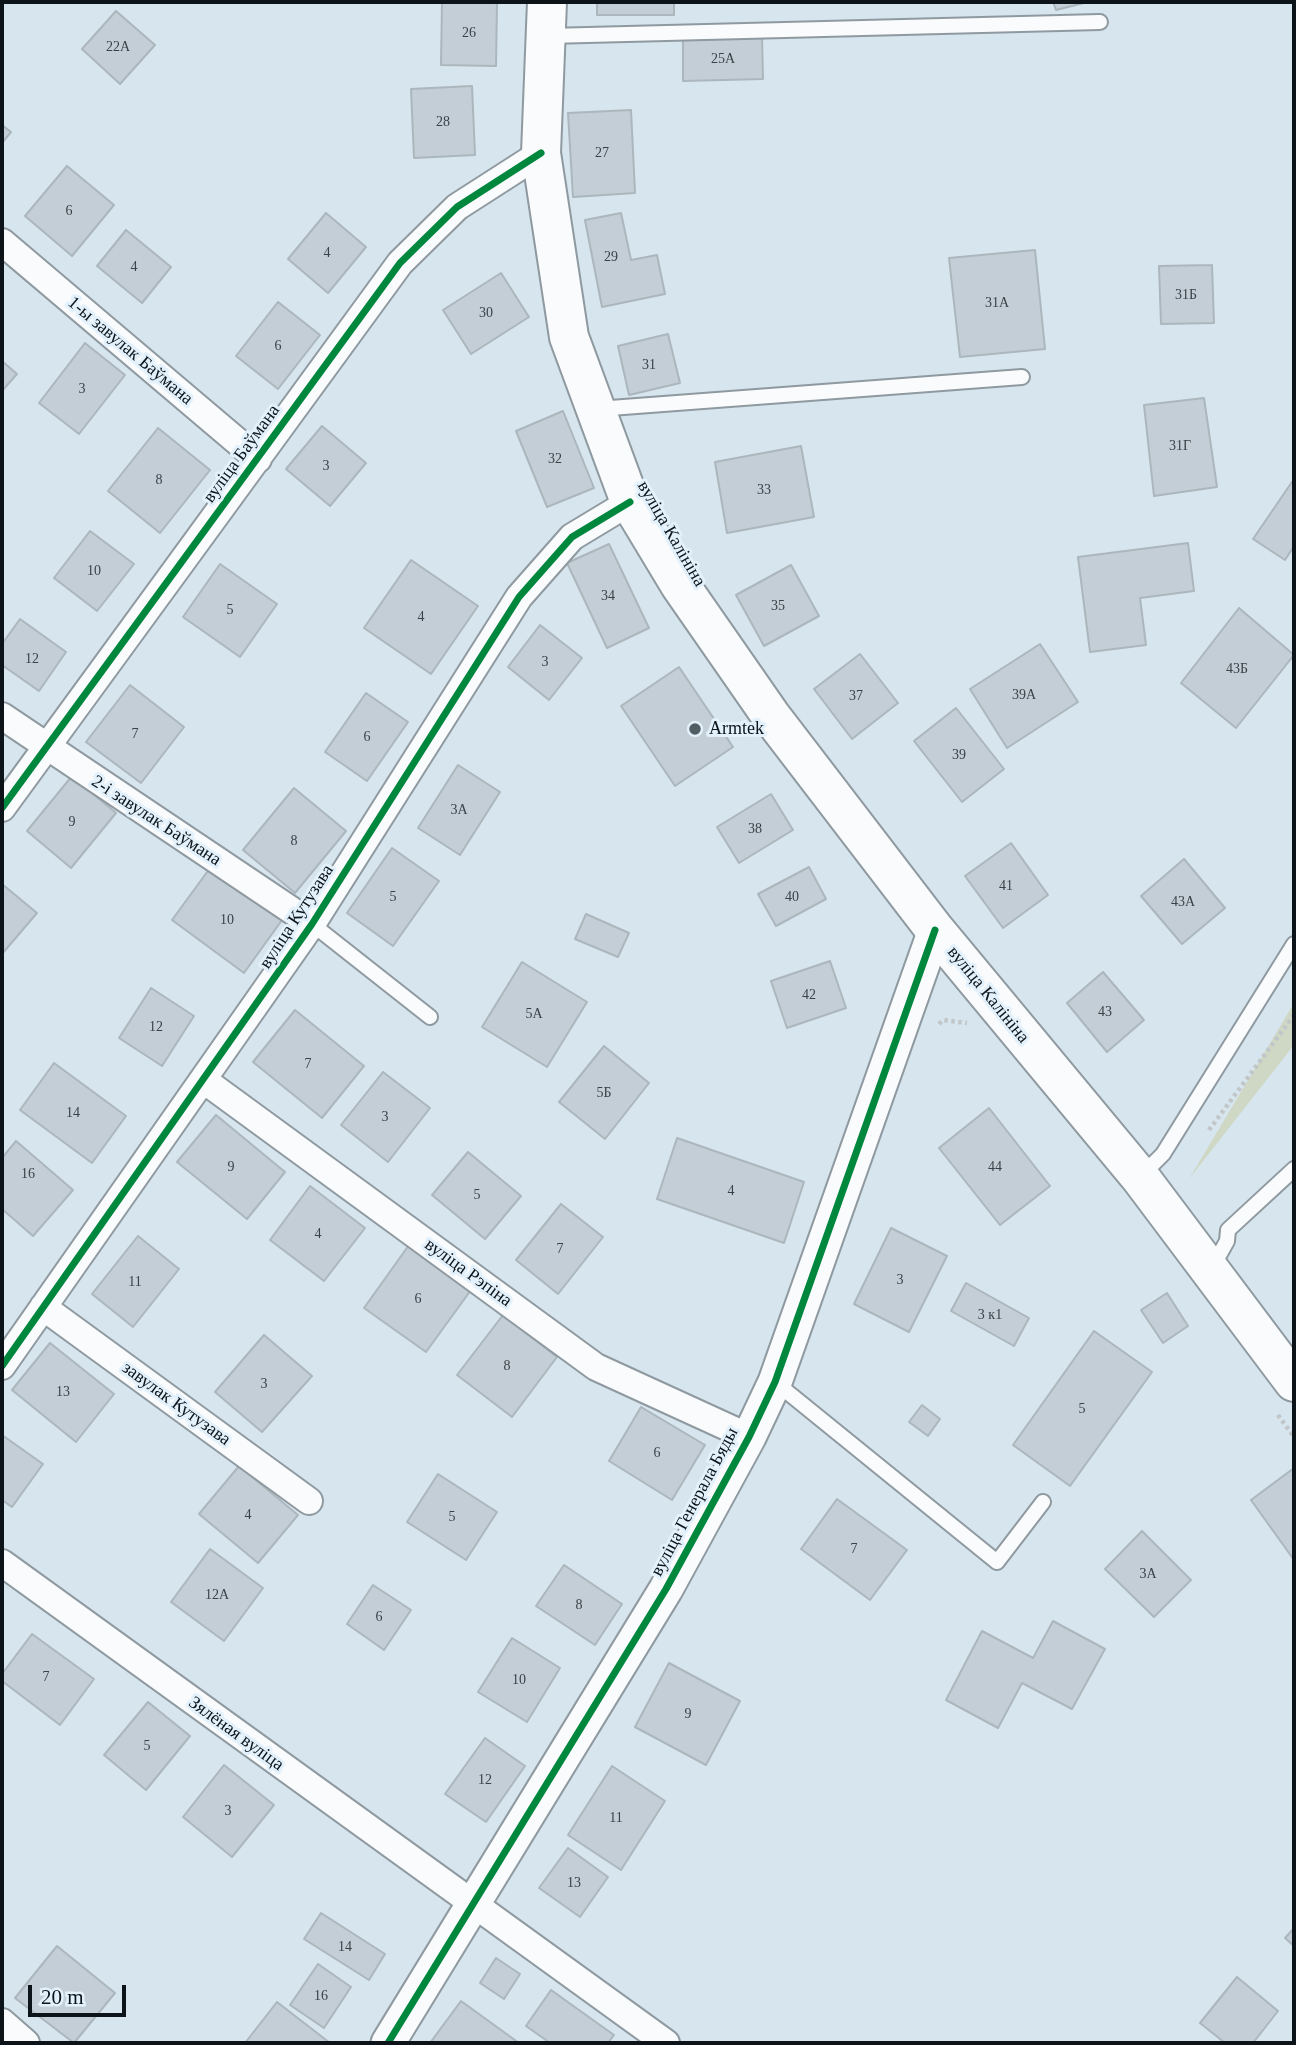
<!DOCTYPE html>
<html>
<head>
<meta charset="utf-8">
<style>
	body { margin:0 }
	#map { position:relative; width:1296px; height:2045px; overflow:hidden; background:#d7e5ee; font-family:"Times New Roman",serif }
	canvas { display:block }
	.frame { position:absolute; inset:0; border:4px solid #0c141a; pointer-events:none }
	.scale { position:absolute; left:28px; top:1985px; width:98px; height:32px; box-sizing:border-box; border:4px solid #0c141a; border-top:0; padding-left:9px; font-size:21px; line-height:24px; white-space:nowrap; color:#0c141a; -webkit-text-stroke:5px #e3f1fc; paint-order:stroke }
</style>
</head>
<body>
<div id="map">
<canvas width="1296" height="2045"></canvas>
<div class="frame"></div>
<div class="scale">20 m</div>
</div>
<script>
const c = document.querySelector('canvas').getContext('2d');
c.lineJoin = 'round';
function fill(path, color) {
  c.fillStyle = color;
  c.fill(path, 'evenodd');
}
function shape(rows) {
  const path = new Path2D();
  for (const r of rows) {
    path.moveTo(r[0], r[1]);
    for (let i = 2; i < r.length; i += 2) path.lineTo(r[i], r[i + 1]);
  }
  return path;
}
function strokePath(path, color, width, dash) {
  c.strokeStyle = color;
  c.lineWidth = width;
  c.lineCap = dash ? 'butt' : 'round';
  c.setLineDash(dash || []);
  c.stroke(path);
}
function write(font, color, halo, rows, align = 'center') {
  c.font = font + ' "Times New Roman",serif';
  c.lineWidth = 6;
  c.setLineDash([]);
  c.textBaseline = 'middle';
  c.strokeStyle = halo;
  c.fillStyle = color;
  for (const [text, x, y, turn = 0] of rows) {
    c.save();
    c.translate(x, y);
    c.rotate((+turn || 0) * Math.PI / 180);
    c.textAlign = isNaN(turn) ? turn : align;
    if (halo) c.strokeText(text, 0, 0);
    c.fillText(text, 0, 0);
    c.restore();
  }
}
fill(shape([
	[1294,1003,1294,1045,1189,1179]
]), '#cfd8c5');
const building = shape([
	[442,2,497,2,496,66,441,65,442,2],
	[597,2,674,2,674,15,597,15,597,2],
	[1053,2,1088,2,1056,10,1053,2],
	[116,11,155,45,120,84,82,49,116,11],
	[762,37,763,79,683,81,683,38,762,37],
	[472,86,475,155,414,158,411,89,472,86],
	[631,110,635,193,573,197,568,113,631,110],
	[2,125,11,132,2,143,2,125],
	[67,166,114,205,72,256,25,216,67,166],
	[326,213,366,247,328,293,288,259,326,213],
	[621,213,631,260,657,255,665,294,602,307,585,220,621,213],
	[126,230,171,267,142,303,97,266,126,230],
	[1035,250,1045,349,960,357,949,258,1035,250],
	[1212,265,1214,323,1161,324,1159,266,1212,265],
	[501,273,529,317,471,354,443,310,501,273],
	[278,302,320,335,278,389,236,356,278,302],
	[668,334,680,383,629,395,618,346,668,334],
	[85,343,125,375,79,434,39,403,85,343],
	[2,361,17,374,2,391,2,361],
	[1204,398,1217,487,1154,496,1144,405,1204,398],
	[563,411,594,488,547,507,516,431,563,411],
	[322,426,366,463,330,506,286,469,322,426],
	[158,428,210,470,160,533,108,491,158,428],
	[801,446,814,517,727,533,715,462,801,446],
	[1294,479,1294,546,1285,560,1253,539,1294,479],
	[90,531,134,564,97,611,54,578,90,531],
	[1188,543,1194,591,1140,598,1146,645,1090,652,1078,557,1188,543],
	[609,544,649,628,607,648,567,563,609,544],
	[411,560,478,606,431,674,364,628,411,560],
	[220,564,277,604,240,657,183,617,220,564],
	[791,565,819,616,764,646,736,595,791,565],
	[1239,608,1294,655,1236,728,1181,683,1239,608],
	[20,619,66,652,39,691,2,665,2,644,20,619],
	[540,625,582,658,549,700,508,667,540,625],
	[1040,644,1078,702,1007,748,970,689,1040,644],
	[860,654,898,703,852,739,814,689,860,654],
	[679,667,733,747,675,786,621,706,679,667],
	[130,685,184,727,141,783,86,742,130,685],
	[366,693,408,722,367,781,325,752,366,693],
	[956,708,1004,769,962,802,914,741,956,708],
	[458,765,500,792,460,855,418,828,458,765],
	[72,776,116,813,71,868,27,831,72,776],
	[294,788,346,831,295,893,243,850,294,788],
	[771,794,793,830,739,863,717,827,771,794],
	[1011,843,1048,895,1003,928,965,876,1011,843],
	[392,848,439,881,393,946,347,913,392,848],
	[1184,859,1225,908,1182,944,1141,896,1184,859],
	[809,867,826,899,776,926,758,894,809,867],
	[210,868,282,920,244,973,172,920,210,868],
	[2,884,37,913,2,954,2,884],
	[586,914,629,933,618,957,575,939,586,914],
	[830,961,846,1008,787,1028,771,981,830,961],
	[522,962,587,1002,547,1067,482,1027,522,962],
	[1103,972,1144,1020,1107,1052,1067,1003,1103,972],
	[151,988,194,1016,162,1066,119,1038,151,988],
	[295,1010,364,1066,322,1118,253,1062,295,1010],
	[604,1046,649,1083,605,1139,559,1102,604,1046],
	[54,1063,126,1116,92,1163,20,1110,54,1063],
	[383,1072,430,1108,388,1162,341,1125,383,1072],
	[989,1108,1050,1186,1000,1225,939,1148,989,1108],
	[216,1115,285,1172,247,1219,177,1162,216,1115],
	[677,1138,804,1182,784,1243,657,1199,677,1138],
	[16,1141,73,1190,33,1236,2,1209,2,1158,16,1141],
	[468,1152,521,1196,485,1239,432,1195,468,1152],
	[310,1186,365,1228,324,1281,270,1240,310,1186],
	[561,1204,603,1237,558,1294,516,1260,561,1204],
	[891,1228,947,1256,909,1332,854,1304,891,1228],
	[138,1236,179,1269,133,1327,92,1294,138,1236],
	[409,1245,471,1290,426,1352,364,1308,409,1245],
	[966,1283,1029,1318,1014,1346,951,1311,966,1283],
	[1167,1293,1188,1326,1163,1343,1141,1310,1167,1293],
	[503,1315,557,1357,512,1417,457,1375,503,1315],
	[1094,1331,1152,1372,1070,1486,1013,1445,1094,1331],
	[264,1335,312,1376,262,1432,215,1392,264,1335],
	[50,1343,114,1394,76,1442,12,1390,50,1343],
	[922,1405,940,1419,928,1436,909,1422,922,1405],
	[641,1407,705,1445,672,1500,609,1461,641,1407],
	[2,1435,43,1464,12,1507,2,1500,2,1435],
	[239,1466,298,1515,258,1563,199,1514,239,1466],
	[1294,1468,1294,1560,1251,1500,1294,1468],
	[438,1474,497,1512,466,1560,407,1522,438,1474],
	[837,1499,907,1550,870,1600,801,1549,837,1499],
	[1142,1531,1191,1580,1154,1617,1105,1569,1142,1531],
	[210,1549,263,1588,224,1641,171,1602,210,1549],
	[564,1565,622,1604,595,1645,536,1606,564,1565],
	[373,1585,411,1610,384,1650,347,1624,373,1585],
	[1053,1621,1105,1649,1072,1709,1022,1683,998,1728,946,1700,982,1631,1033,1658,1053,1621],
	[32,1634,94,1679,60,1725,2,1681,2,1674,32,1634],
	[512,1638,560,1668,527,1722,478,1692,512,1638],
	[669,1663,740,1701,706,1765,635,1727,669,1663],
	[148,1702,190,1736,146,1790,104,1755,148,1702],
	[485,1738,525,1766,486,1822,445,1794,485,1738],
	[224,1765,274,1805,232,1857,183,1817,224,1765],
	[612,1766,665,1801,621,1870,568,1835,612,1766],
	[568,1848,608,1877,580,1917,539,1888,568,1848],
	[321,1913,385,1954,369,1980,304,1939,321,1913],
	[1294,1928,1294,1946,1285,1938,1294,1928],
	[57,1946,115,1993,74,2043,15,1998,57,1946],
	[496,1958,520,1974,504,1999,480,1983,496,1958],
	[318,1964,351,1987,324,2028,290,2005,318,1964],
	[1237,1977,1278,2011,1253,2043,1225,2043,1200,2023,1237,1977],
	[551,1990,614,2035,608,2043,550,2043,526,2026,551,1990],
	[461,2001,519,2043,430,2043,461,2001],
	[277,2002,330,2043,245,2043,277,2002]
]);
fill(building, '#c4ced6');
strokePath(building, '#abb6bd', 2);
const service = shape([
	[548,36,1100,22],
	[597,409,1022,377],
	[312,924,430,1017],
	[1141,1176,1163,1154,1294,944],
	[1212,1268,1227,1241,1228,1230,1294,1169],
	[775,1382,997,1562,1043,1502]
]);
const minor = shape([
	[2,242,258,459],
	[2,716,312,924],
	[2,808,400,263,457,207,541,153],
	[205,1081,596,1367,749,1437],
	[43,1307,309,1501],
	[2,1366,312,924,519,597,572,537,630,502],
	[2,1563,666,2043],
	[2,2022,26,2043]
]);
const tertiary = shape([
	[388,2043,666,1589,749,1437,775,1382,935,930]
]);
const secondary = shape([
	[547,2,541,153,569,337,630,502,680,585,771,716,935,930,1140,1177,1294,1382]
]);
strokePath(service, '#8f99a0', 18);
strokePath(minor, '#8f99a0', 30);
strokePath(tertiary, '#8f99a0', 37);
strokePath(secondary, '#8f99a0', 42);
strokePath(shape([
	[939,1024,943,1020,967,1023],
	[1209,1130,1294,1015],
	[1278,1415,1294,1437]
]), '#c1c6c9', 4.5, [3.5, 3.5]);
strokePath(service, '#f9fbfc', 14);
strokePath(minor, '#f9fbfc', 26);
strokePath(tertiary, '#f9fbfc', 33);
strokePath(secondary, '#f9fbfc', 38);
strokePath(shape([
	[2,808,400,263,457,207,541,153],
	[2,1366,312,924,519,597,572,537,630,502],
	[388,2043,666,1589,749,1437,775,1382,935,930]
]), '#00873e', 7);
for (const [x, y, r, color] of [
	[695,729,7,"#535d64"]
]) {
  const dot = new Path2D();
  dot.arc(x, y, r, 0, 2 * Math.PI);
  c.fillStyle = color;
  c.fill(dot);
  strokePath(dot, '#e3f1fc', 2.5);
}
write('14px', '#3a4249', null, [
	["26",469,33],
	["22А",118,47],
	["25А",723,59],
	["28",443,122],
	["27",602,153],
	["6",69,211],
	["4",327,253],
	["29",611,257],
	["4",134,267],
	["31Б",1186,295],
	["31А",997,303],
	["30",486,313],
	["6",278,346],
	["31",649,365],
	["3",82,389],
	["31Г",1180,446],
	["32",555,459],
	["3",326,466],
	["8",159,480],
	["33",764,490],
	["10",94,571],
	["34",608,596],
	["35",778,606],
	["5",230,610],
	["4",421,617],
	["12",32,659],
	["3",545,662],
	["43Б",1237,669],
	["39А",1024,695],
	["37",856,696],
	["7",135,734],
	["6",367,737],
	["39",959,755],
	["3А",459,810],
	["9",72,822],
	["38",755,829],
	["8",294,841],
	["41",1006,886],
	["5",393,897],
	["40",792,897],
	["43А",1183,902],
	["10",227,920],
	["42",809,995],
	["43",1105,1012],
	["5А",534,1014],
	["12",156,1027],
	["7",308,1064],
	["5Б",604,1093],
	["14",73,1113],
	["3",385,1117],
	["9",231,1167],
	["44",995,1167],
	["16",28,1174],
	["4",731,1191],
	["5",477,1195],
	["4",318,1234],
	["7",560,1249],
	["3",900,1280],
	["11",135,1282],
	["6",418,1299],
	["3 к1",990,1315],
	["8",507,1366],
	["3",264,1384],
	["13",63,1392],
	["5",1082,1409],
	["6",657,1453],
	["4",248,1515],
	["5",452,1517],
	["7",854,1549],
	["3А",1148,1574],
	["12А",217,1595],
	["8",579,1605],
	["6",379,1617],
	["7",46,1677],
	["10",519,1680],
	["9",688,1714],
	["5",147,1746],
	["12",485,1780],
	["3",228,1811],
	["11",616,1818],
	["13",574,1883],
	["14",345,1947],
	["16",321,1996]
]);
write('18px', '#0c141a', '#e3f1fc', [
	["1-ы завулак Баўмана",130,351,40],
	["вуліца Баўмана",242,454,-54],
	["вуліца Калініна",671,534,60],
	["2-і завулак Баўмана",156,821,33],
	["вуліца Кутузава",297,917,-57],
	["вуліца Калініна",988,995,51],
	["вуліца Рэпіна",468,1273,36],
	["завулак Кутузава",176,1404,36],
	["вуліца Генерала Бяды",695,1502,-62],
	["Зялёная вуліца",236,1734,36]
]);
write('18px', '#0c141a', '#e3f1fc', [
	["Armtek",709,729]
], 'left');
</script>
</body>
</html>
